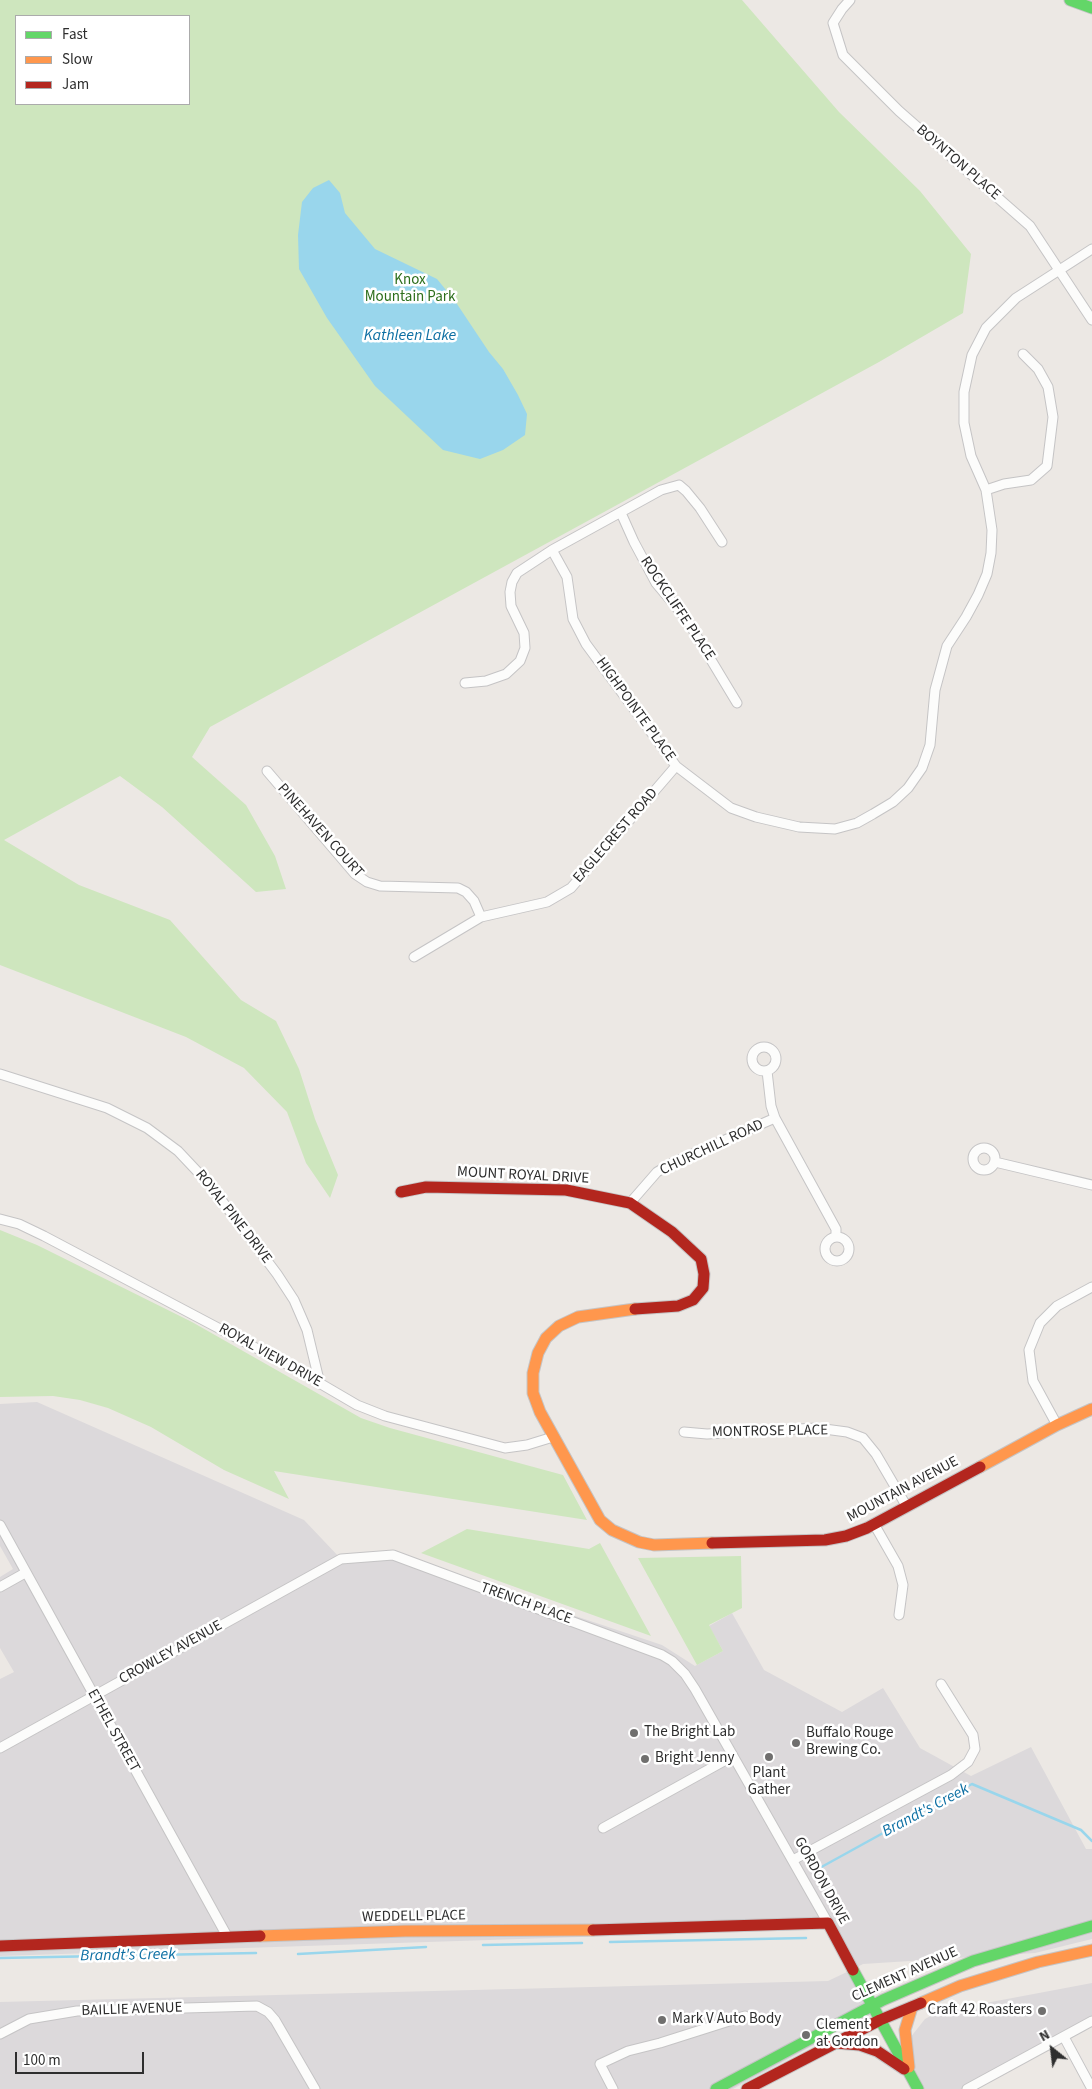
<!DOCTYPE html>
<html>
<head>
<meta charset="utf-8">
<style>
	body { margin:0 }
	#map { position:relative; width:1092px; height:2089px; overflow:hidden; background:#ece8e4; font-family:"Source Sans 3",sans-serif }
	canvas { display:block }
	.legend { position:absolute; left:15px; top:15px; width:175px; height:90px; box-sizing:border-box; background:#fff; border:1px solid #ababab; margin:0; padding:6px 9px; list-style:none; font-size:15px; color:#2e2e2e }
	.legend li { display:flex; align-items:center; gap:10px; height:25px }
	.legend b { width:25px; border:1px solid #ababab }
	.north { position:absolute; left:1027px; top:2024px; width:50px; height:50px; -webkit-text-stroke:4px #fff; paint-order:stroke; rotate:331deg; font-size:14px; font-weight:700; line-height:20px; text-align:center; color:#2e2e2e }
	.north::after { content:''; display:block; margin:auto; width:18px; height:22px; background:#2e2e2e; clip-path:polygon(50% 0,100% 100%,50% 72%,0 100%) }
	.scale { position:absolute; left:15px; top:2052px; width:129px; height:22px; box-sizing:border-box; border:2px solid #2e2e2e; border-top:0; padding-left:6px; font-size:15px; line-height:18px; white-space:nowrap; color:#2e2e2e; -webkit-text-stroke:4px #fff; paint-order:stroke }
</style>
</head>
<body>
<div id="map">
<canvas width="1092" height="2089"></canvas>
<ul class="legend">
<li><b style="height:6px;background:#63d668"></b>Fast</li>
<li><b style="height:6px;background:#ff974d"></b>Slow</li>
<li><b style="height:6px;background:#b3261e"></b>Jam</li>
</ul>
<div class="north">N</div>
<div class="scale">100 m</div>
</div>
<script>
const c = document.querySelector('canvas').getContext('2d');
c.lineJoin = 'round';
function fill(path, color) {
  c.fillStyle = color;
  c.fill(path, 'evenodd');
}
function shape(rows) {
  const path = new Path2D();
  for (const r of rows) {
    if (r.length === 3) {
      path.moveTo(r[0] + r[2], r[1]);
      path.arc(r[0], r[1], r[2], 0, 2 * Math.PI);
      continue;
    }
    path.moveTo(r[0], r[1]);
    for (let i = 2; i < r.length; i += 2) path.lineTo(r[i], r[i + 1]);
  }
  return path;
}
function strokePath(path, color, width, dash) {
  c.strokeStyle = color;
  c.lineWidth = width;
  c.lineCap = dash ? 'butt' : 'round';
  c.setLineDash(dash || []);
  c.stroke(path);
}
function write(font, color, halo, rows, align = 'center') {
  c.font = font + ' "Source Sans 3",sans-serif';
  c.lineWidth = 5;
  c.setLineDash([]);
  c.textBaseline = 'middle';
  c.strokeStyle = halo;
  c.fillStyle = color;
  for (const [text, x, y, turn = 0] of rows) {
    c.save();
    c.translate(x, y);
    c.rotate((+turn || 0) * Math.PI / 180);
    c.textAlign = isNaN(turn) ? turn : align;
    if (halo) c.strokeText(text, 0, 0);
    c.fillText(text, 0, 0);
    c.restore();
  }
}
fill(shape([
	[37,1402,304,1520,341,1559,393,1555,662,1645,695,1666,723,1651,709,1626,732,1613,764,1670,842,1712,883,1688,920,1748,971,1776,1031,1747,1086,1849,1092,1849,1092,1939,1035,1953,863,1964,849,1971,871,2014,733,2089,0,2089,0,2002,828,1981,849,1971,825,1929,0,1956,0,1679,14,1672,0,1648,0,1577,13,1569,0,1546,0,1404],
	[1092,1983,1092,2021,967,2089,918,2089,898,2053,925,2019,938,2012]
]), '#dcd9db');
fill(shape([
	[0,0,742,0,839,112,920,191,971,254,963,313,879,362,210,727,192,757,246,805,275,856,286,889,256,892,162,807,120,776,4,840,79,885,170,920,241,1000,276,1021,299,1069,315,1119,338,1175,330,1198,306,1163,287,1112,244,1068,186,1037,0,965],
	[16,16,189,16,189,104,16,104],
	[0,1230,37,1245,192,1322,361,1418,390,1428,563,1475,587,1520,274,1471,289,1499,224,1470,151,1427,108,1408,80,1400,53,1396,0,1397],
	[467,1529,589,1549,600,1543,651,1636,421,1553],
	[741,1556,742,1608,709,1625,723,1651,697,1665,638,1558]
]), '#cee6be');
fill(shape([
	[329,180,340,193,345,213,375,249,437,279,455,301,489,352,503,369,518,395,527,414,525,435,503,450,480,459,443,450,375,386,327,318,299,269,298,235,302,202,313,188]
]), '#99d6ec');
strokePath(shape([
	[816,1870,972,1784,1081,1830,1092,1841],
	[610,1942,806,1938],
	[483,1945,582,1943],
	[298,1954,426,1947],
	[0,1958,256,1953]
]), '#99d6ec', 2.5);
const street = shape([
	[850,0,842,9,833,23,843,55,899,111,1030,226,1092,320],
	[986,490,1004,484,1031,480,1047,466,1053,417,1048,387,1038,369,1023,354],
	[621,513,634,542,656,583,687,620,737,703],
	[552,550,567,577,573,619,586,644,676,766,731,808,756,817,799,827,835,829,857,823,873,814,893,802,908,788,922,768,930,745,935,690,947,646,966,617,978,595,987,574,991,553,992,530,986,490,971,456,964,423,964,392,972,355,986,328,1016,298,1092,249],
	[465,683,486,681,506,674,520,661,525,648,524,633,511,606,510,592,512,582,517,573,552,550,661,490,679,485,686,491,700,508,722,542],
	[267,771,355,874,367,882,380,886,458,888,466,892,474,901,481,917],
	[414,957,481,917,547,902,571,888,676,766],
	[764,1059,12],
	[767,1071,771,1106,775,1118,836,1229,836,1237],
	[0,1074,107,1108,147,1128,178,1151,210,1185,277,1274,294,1300,307,1330,320,1384],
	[984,1159,11],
	[995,1162,1092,1185],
	[630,1203,657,1172,672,1163,775,1118],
	[0,1219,19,1224,44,1236,292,1367,357,1405,385,1416,505,1448,527,1445,553,1437],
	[837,1249,12],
	[1057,1425,1033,1381,1029,1350,1040,1323,1057,1306,1092,1287],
	[684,1432,707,1434,817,1428,847,1432,863,1438,876,1454,907,1507],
	[874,1524,898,1566,903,1585,899,1615],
	[0,1525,227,1936],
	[0,1587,25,1573],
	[0,1748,341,1559,393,1555,662,1655,672,1661,685,1674,695,1689,828,1923],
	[603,1828,733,1756],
	[793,1860,951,1775,968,1762,975,1749,973,1735,941,1684],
	[0,2034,29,2019,77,2011,257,2006,268,2012,275,2020,315,2089],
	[1064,2037,1092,2089],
	[613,2089,600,2064,628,2051,660,2043,745,2016],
	[967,2089,1092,2021]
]);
const fast = shape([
	[1070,0,1092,8],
	[853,1970,918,2089],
	[716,2089,883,2000,973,1961,1092,1926]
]);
const slow = shape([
	[635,1309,578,1317,559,1326,546,1338,538,1353,533,1373,533,1393,540,1412,600,1520,612,1530,639,1542,654,1545,712,1543],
	[980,1467,1057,1425,1092,1409],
	[260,1936,405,1931,593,1930],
	[921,2003,960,1986,1038,1962,1092,1950],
	[909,2067,905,2030,912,2007]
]);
const jam = shape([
	[401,1192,426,1187,566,1190,630,1203,672,1232,701,1259,704,1274,703,1288,693,1300,678,1306,635,1309],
	[712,1543,825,1540,846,1536,867,1528,980,1467],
	[593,1930,828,1923,853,1970],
	[0,1946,260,1936],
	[836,2043,860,2045,877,2051,904,2069],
	[747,2089,880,2020,921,2003]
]);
strokePath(street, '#c5c4c5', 11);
strokePath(fast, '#c5c4c5', 13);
strokePath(slow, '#c5c4c5', 13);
strokePath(jam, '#c5c4c5', 13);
strokePath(street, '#fcfcfb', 9);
strokePath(fast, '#63d668', 11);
strokePath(slow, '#ff974d', 11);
strokePath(jam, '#b3261e', 11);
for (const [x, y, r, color] of [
	[634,1733,5,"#706f6e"],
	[796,1743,5,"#706f6e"],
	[769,1757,5,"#706f6e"],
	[645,1759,5,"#706f6e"],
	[1042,2011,5,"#706f6e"],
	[662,2020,5,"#706f6e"],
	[806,2035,5,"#706f6e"]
]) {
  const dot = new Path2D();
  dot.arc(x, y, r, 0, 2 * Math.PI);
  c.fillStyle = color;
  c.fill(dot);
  strokePath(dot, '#fff', 2);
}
write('15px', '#2e2e2e', '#fff', [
	["BOYNTON PLACE",958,163,41],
	["ROCKCLIFFE PLACE",677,609,56],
	["HIGHPOINTE PLACE",635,710,54],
	["PINEHAVEN COURT",320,831,48],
	["EAGLECREST ROAD",616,836,-49],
	["CHURCHILL ROAD",712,1148,-25],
	["MOUNT ROYAL DRIVE",523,1176,3],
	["ROYAL PINE DRIVE",233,1217,52],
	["ROYAL VIEW DRIVE",270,1356,29],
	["MONTROSE PLACE",770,1432,-1],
	["MOUNTAIN AVENUE",903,1490,-28],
	["TRENCH PLACE",526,1604,20],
	["CROWLEY AVENUE",171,1653,-29],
	["ETHEL STREET",113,1731,61],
	["GORDON DRIVE",821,1881,61],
	["WEDDELL PLACE",414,1917,-1],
	["CLEMENT AVENUE",905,1975,-24],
	["BAILLIE AVENUE",132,2010,-2]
]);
write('15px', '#2c6e1b', '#fff', [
	["Knox",410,281],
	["Mountain Park",410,298]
]);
write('15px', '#2e2e2e', '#fff', [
	["The Bright Lab",644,1733],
	["Buffalo Rouge",806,1734],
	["Brewing Co.",806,1751],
	["Bright Jenny",655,1759],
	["Plant",769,1774,"center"],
	["Gather",769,1791,"center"],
	["Craft 42 Roasters",1032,2011,"right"],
	["Mark V Auto Body",672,2020],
	["Clement",816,2026],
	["at Gordon",816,2043]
], 'left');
write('italic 16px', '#0d6fa3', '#fff', [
	["Kathleen Lake",410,336],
	["Brandt's Creek",926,1811,-28],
	["Brandt's Creek",128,1956,-1]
]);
</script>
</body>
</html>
